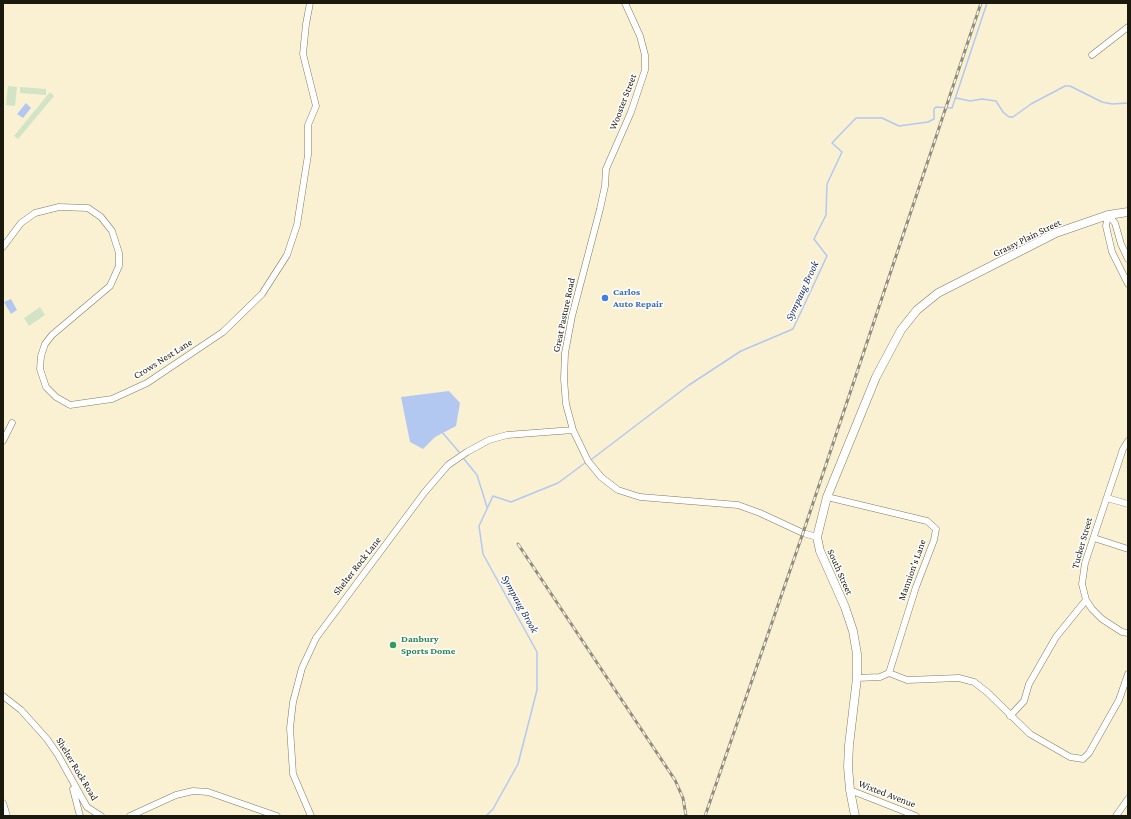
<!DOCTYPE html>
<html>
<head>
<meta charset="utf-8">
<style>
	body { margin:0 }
	#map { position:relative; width:1131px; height:819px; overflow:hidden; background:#faf1d3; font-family:"Crimson Pro",serif }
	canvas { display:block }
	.frame { position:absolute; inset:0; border:4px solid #1b180d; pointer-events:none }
</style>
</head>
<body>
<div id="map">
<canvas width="1131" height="819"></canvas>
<div class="frame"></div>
</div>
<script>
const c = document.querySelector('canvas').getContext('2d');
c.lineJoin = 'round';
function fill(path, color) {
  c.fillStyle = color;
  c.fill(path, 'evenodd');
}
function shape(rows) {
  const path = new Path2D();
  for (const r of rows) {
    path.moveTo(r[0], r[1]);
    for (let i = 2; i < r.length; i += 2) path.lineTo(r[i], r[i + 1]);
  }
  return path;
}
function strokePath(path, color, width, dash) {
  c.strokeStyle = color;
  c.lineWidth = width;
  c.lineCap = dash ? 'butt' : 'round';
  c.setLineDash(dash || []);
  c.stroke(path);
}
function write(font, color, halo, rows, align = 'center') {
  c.font = font + ' "Crimson Pro",serif';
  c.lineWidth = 3;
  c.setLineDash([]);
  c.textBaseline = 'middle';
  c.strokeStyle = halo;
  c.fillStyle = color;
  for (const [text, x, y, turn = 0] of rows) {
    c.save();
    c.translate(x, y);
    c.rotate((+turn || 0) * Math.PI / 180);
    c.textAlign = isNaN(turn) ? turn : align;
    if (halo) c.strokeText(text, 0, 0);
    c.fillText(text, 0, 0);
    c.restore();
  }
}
fill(shape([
	[8,86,17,87,15,106,6,105],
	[20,87,46,89,46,95,20,93],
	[50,92,54,96,18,139,14,136],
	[40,307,45,315,29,326,24,318]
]), '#d2e3c6');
fill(shape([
	[26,103,31,108,23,118,17,114],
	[11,299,17,310,11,314,4,302],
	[449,391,460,403,456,426,435,437,423,449,410,442,401,397]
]), '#b3c8f1');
strokePath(shape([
	[956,98,970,101,982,99,996,101,1003,112,1009,117,1013,117,1031,104,1065,86,1070,86,1102,102,1112,104,1128,103],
	[442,432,459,452],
	[464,459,477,475,487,507],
	[592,459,689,385,741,351,793,329,827,256,814,239,826,215,827,184,842,152,832,143,856,118,882,118,899,126,928,122,934,119,934,109,936,107,952,108,987,3],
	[486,816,493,809,518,764,537,690,537,652,483,554,479,526,493,496,511,502,558,483,585,463]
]), '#b3c8f1', 1.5);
const minor = shape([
	[625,3,640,36,645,55,645,70,631,112,606,169,605,186,600,209,572,316,565,353,564,379,566,404,573,430,588,461,601,477,618,490,640,497,738,505,760,513,803,533,817,537],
	[1092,55,1128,27],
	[1108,215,1106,226,1112,252,1128,284],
	[1108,215,1115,223,1121,244,1128,259],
	[3,247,21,223,35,213,59,207,88,208,101,217,112,231,119,253,119,266,110,286,52,335,45,344,41,356,40,369,46,387,56,397,70,405,112,399,147,383,223,332,262,294,287,255,297,225,308,155,308,125,316,106,303,54,306,24,310,3],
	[3,441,12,423],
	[1128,441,1123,449,1085,563,1082,584,1086,600,1092,609,1102,619,1122,632,1128,633],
	[827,497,927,521,936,529,934,540,916,587,889,673,880,677,857,678],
	[1107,498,1128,504],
	[1094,538,1128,549],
	[889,673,907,680,959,678,974,682,987,692,1030,734,1070,757,1083,759,1089,753,1119,700,1128,674],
	[3,696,21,710,47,739,58,755,87,807,101,816],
	[1010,716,1024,701,1029,684,1056,637,1086,600],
	[73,789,80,816],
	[850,790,916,816],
	[3,803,7,816],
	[130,816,176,795,193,791,208,792,277,816],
	[311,816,293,774,290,728,293,702,302,668,316,638,424,493,448,465,467,452,489,440,507,435,573,430],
	[1116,816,1128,799]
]);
const major = shape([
	[855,816,850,790,848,767,849,745,857,678,857,654,853,631,845,607,820,551,817,537,827,497,876,377,901,330,917,310,938,293,1056,233,1108,215,1128,212]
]);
strokePath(minor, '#82795e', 7);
strokePath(major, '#82795e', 9);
strokePath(minor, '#fff', 6);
strokePath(major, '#fff', 8);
const rail = shape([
	[518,544,675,780,683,798,686,816],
	[705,816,803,533,981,3]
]);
strokePath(rail, '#938d78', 3);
strokePath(rail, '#fefefe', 1.5, [4.5]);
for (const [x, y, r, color] of [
	[605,298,4,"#3f7fe0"],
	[393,645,4,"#2e9e5b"]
]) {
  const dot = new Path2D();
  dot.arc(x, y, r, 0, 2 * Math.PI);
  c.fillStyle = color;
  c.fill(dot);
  strokePath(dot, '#fefefe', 1.5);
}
write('10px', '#1b180d', '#fefefe', [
	["Wooster Street",623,102,-69],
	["Grassy Plain Street",1027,238,-26],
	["Great Pasture Road",564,315,-78],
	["Crows Nest Lane",163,359,-32],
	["Tucker Street",1082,543,-74],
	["Shelter Rock Lane",357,566,-52],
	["Mannion's Lane",912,570,-70],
	["South Street",840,572,66],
	["Shelter Rock Road",77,769,59],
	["Wixted Avenue",887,794,21]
]);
write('bold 10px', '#366cbe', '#fefefe', [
	["Carlos",613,292],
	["Auto Repair",613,304]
], 'left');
write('bold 10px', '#27864d', '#fefefe', [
	["Danbury",401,639],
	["Sports Dome",401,651]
], 'left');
write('italic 11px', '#1d3467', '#fefefe', [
	["Sympaug Brook",802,291,-65],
	["Sympaug Brook",520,604,61]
]);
</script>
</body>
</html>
